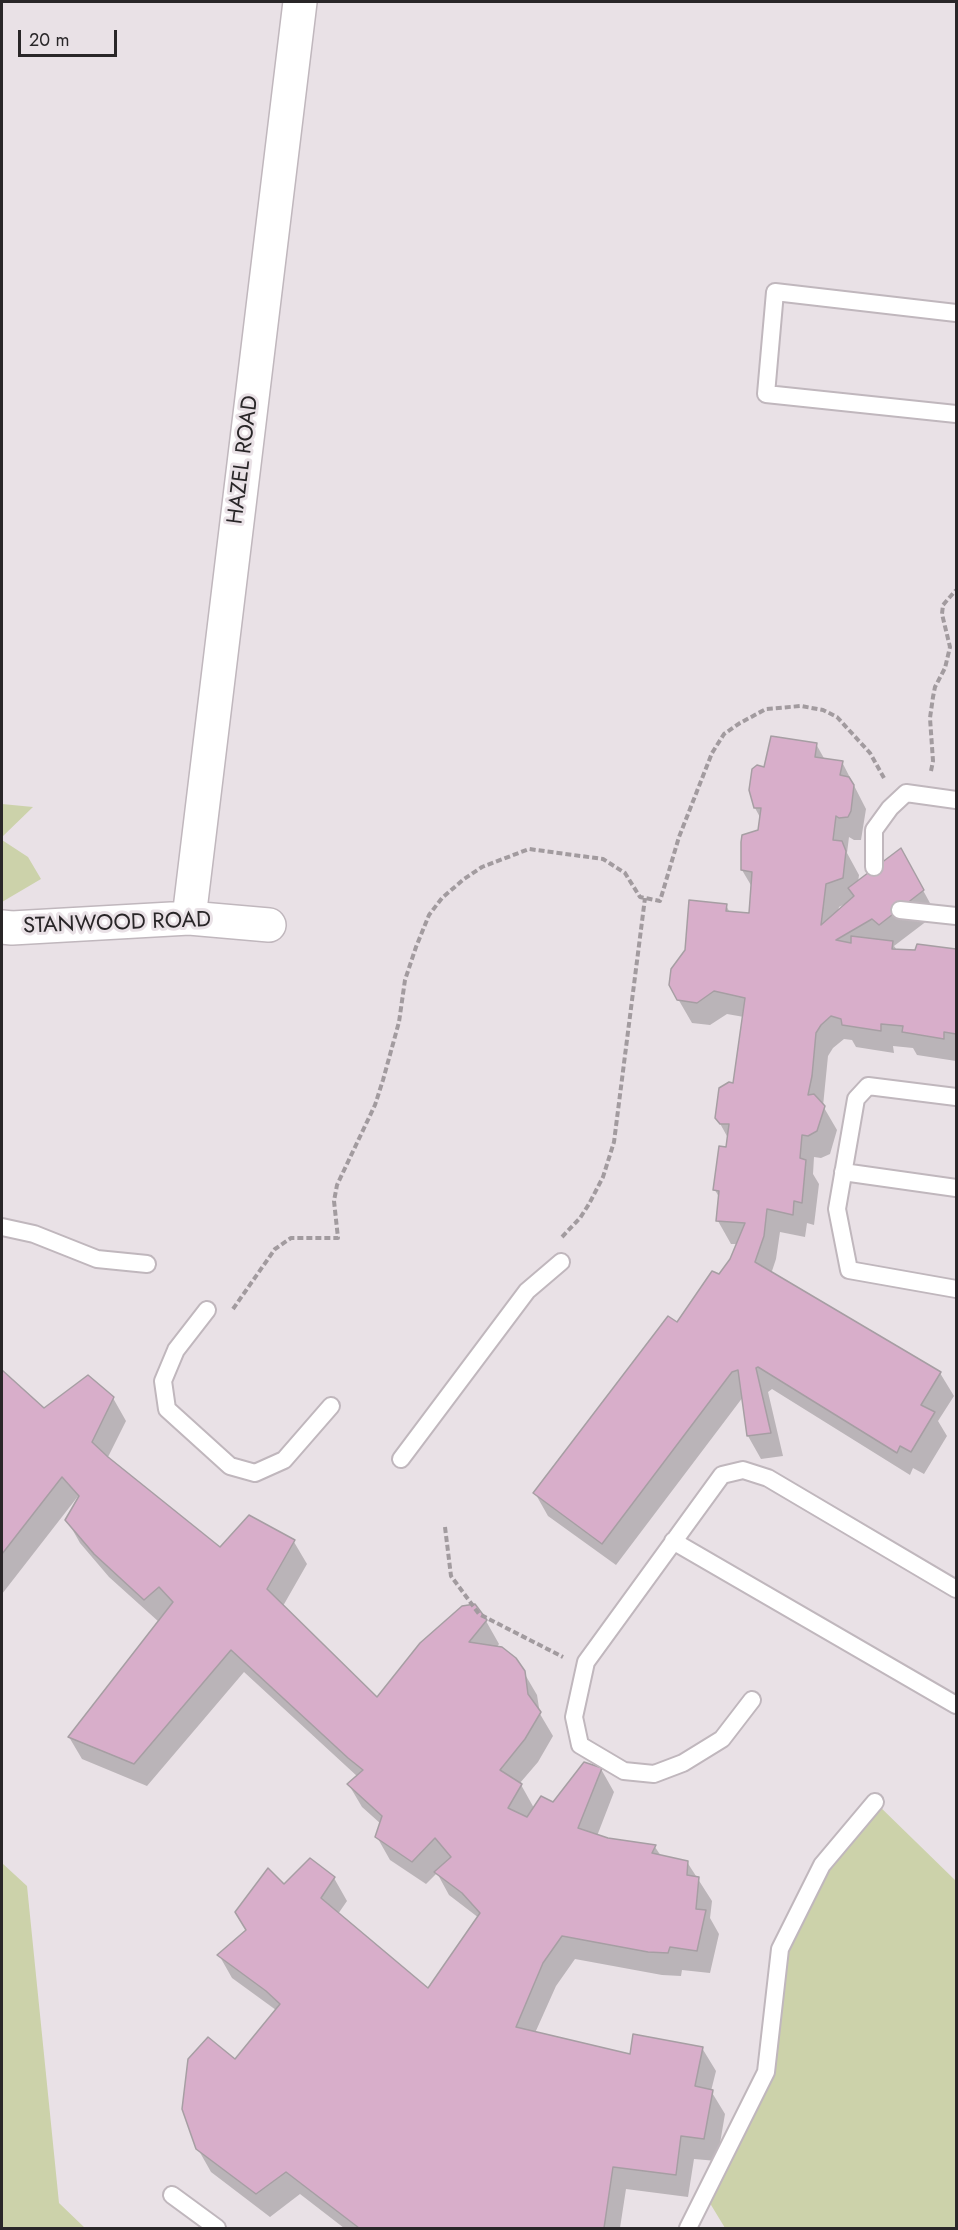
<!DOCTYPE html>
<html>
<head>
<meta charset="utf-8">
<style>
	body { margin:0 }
	#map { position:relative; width:958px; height:2230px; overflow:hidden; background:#e9e1e6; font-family:Jost,sans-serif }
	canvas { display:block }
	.frame { position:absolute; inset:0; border:3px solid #292628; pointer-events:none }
	.scale { position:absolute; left:18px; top:30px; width:99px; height:27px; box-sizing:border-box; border:3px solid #292628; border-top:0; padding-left:8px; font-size:18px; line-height:21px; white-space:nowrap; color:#292628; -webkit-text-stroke:4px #e9e1e6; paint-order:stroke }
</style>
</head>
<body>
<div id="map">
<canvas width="958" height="2230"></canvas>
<div class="frame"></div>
<div class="scale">20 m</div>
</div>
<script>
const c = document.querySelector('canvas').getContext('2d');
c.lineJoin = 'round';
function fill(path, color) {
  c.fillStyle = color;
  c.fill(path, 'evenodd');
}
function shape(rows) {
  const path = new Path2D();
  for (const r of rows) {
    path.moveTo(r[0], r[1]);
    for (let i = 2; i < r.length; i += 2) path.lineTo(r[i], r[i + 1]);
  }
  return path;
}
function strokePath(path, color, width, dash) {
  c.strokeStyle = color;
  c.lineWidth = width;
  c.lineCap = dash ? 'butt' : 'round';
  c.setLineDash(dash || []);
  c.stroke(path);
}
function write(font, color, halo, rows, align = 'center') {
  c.font = font + ' Jost,sans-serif';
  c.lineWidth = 6;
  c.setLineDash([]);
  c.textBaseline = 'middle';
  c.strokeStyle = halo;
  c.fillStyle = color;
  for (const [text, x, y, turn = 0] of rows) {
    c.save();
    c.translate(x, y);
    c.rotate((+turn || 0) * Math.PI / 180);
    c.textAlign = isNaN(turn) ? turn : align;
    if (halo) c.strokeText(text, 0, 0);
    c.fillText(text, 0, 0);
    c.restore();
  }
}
fill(shape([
	[2,804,33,807,2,837],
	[2,840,28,857,41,879,2,902],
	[875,1802,956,1881,956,2228,725,2228,705,2195,766,2072,780,1949,822,1865],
	[2,1863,27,1886,59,2203,85,2228,2,2228]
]), '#ccd2aa');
fill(shape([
	[816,744,825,760,842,762,866,809,861,840,854,840,849,837,847,853,859,875,858,883,913,872,936,914,894,946,897,950,956,951,956,1061,917,1055,913,1048,893,1046,894,1053,856,1047,852,1040,844,1039,833,1048,828,1056,823,1106,837,1130,830,1154,821,1158,814,1157,813,1174,819,1184,814,1225,807,1223,805,1237,780,1232,776,1259,771,1274,940,1373,954,1396,938,1421,947,1436,924,1474,913,1468,910,1475,772,1389,768,1392,783,1456,761,1459,748,1436,743,1397,616,1565,548,1516,535,1493,720,1276,732,1259,738,1244,731,1244,718,1221,720,1199,715,1190,728,1138,717,1118,734,1085,744,1017,727,1014,710,1025,692,1023,670,985,726,905,730,913,750,914,752,887,742,870,759,831,761,819,755,808,765,768],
	[847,903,838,912,839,907],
	[2,1372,44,1410,113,1398,126,1421,107,1459,221,1550,294,1542,307,1564,283,1606,377,1700,486,1621,499,1644,496,1648,523,1671,537,1695,540,1714,553,1736,538,1762,520,1783,534,1808,553,1803,601,1769,614,1792,597,1836,608,1840,655,1847,661,1856,687,1862,712,1901,710,1918,719,1934,710,1973,682,1970,681,1976,662,1975,575,1959,556,1986,535,2033,631,2056,702,2048,716,2071,711,2091,725,2114,717,2161,694,2159,688,2197,626,2189,620,2228,344,2228,300,2194,270,2217,211,2172,198,2149,236,2061,276,2010,232,1978,219,1955,248,1931,284,1886,334,1878,347,1901,338,1914,428,1990,479,1918,449,1895,437,1873,426,1884,390,1860,377,1837,381,1824,362,1807,349,1785,358,1777,244,1672,147,1786,82,1759,69,1737,159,1622,109,1577,80,1543,67,1520,81,1496,79,1495,2,1594]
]), '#0003');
const building = shape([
	[771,736,817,743,815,757,843,761,840,775,849,777,854,785,851,811,848,817,839,818,836,816,833,840,842,841,846,851,843,878,826,884,821,925,854,896,848,888,901,848,924,890,879,925,872,919,836,940,851,943,851,936,893,941,892,949,915,950,917,944,956,949,956,1034,944,1032,944,1039,902,1032,903,1026,881,1024,881,1031,842,1025,841,1019,831,1016,821,1025,816,1033,812,1076,808,1095,814,1094,825,1106,817,1131,808,1136,802,1135,800,1158,806,1160,802,1203,794,1201,793,1215,767,1209,764,1236,755,1262,941,1372,921,1405,935,1412,911,1452,900,1446,897,1453,758,1367,756,1368,771,1433,747,1436,738,1370,732,1372,602,1544,533,1493,668,1316,677,1322,712,1271,719,1274,730,1259,745,1223,716,1221,719,1191,713,1190,719,1146,726,1147,729,1124,720,1124,715,1118,719,1088,729,1082,733,1083,745,998,714,991,697,1003,677,1000,669,985,671,969,685,950,689,900,727,904,726,911,749,913,752,872,741,870,741,842,742,835,758,830,761,808,754,808,749,790,752,769,757,765,764,767,771,736],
	[2,1370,44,1408,88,1375,114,1397,92,1442,108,1457,220,1547,249,1515,295,1540,267,1589,377,1697,420,1643,462,1606,475,1604,487,1620,469,1642,502,1647,516,1658,525,1671,528,1694,541,1712,525,1739,500,1770,522,1784,508,1808,527,1817,541,1796,553,1802,584,1762,602,1768,578,1828,608,1838,656,1845,652,1853,688,1861,687,1875,699,1877,696,1909,706,1910,697,1951,670,1947,668,1953,648,1952,562,1936,543,1963,516,2027,630,2054,633,2034,703,2047,695,2086,713,2090,704,2139,681,2136,676,2175,613,2167,604,2228,359,2228,286,2172,256,2194,196,2149,182,2109,188,2059,208,2037,235,2059,280,2004,266,1991,217,1955,246,1930,235,1912,268,1868,284,1884,310,1858,335,1877,321,1898,428,1988,480,1913,462,1893,434,1872,451,1857,435,1838,412,1862,375,1837,382,1816,347,1784,363,1770,348,1758,231,1650,134,1764,68,1737,173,1602,159,1587,144,1600,94,1554,65,1520,79,1496,62,1477,2,1554,2,1370]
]);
fill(building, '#d8aeca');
strokePath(building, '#a69ea3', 1.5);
const lane = shape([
	[956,313,775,292,766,394,956,414],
	[874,867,874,830,890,808,906,793,956,800],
	[900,910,956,916],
	[956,1097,868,1086,856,1099,837,1209,849,1270,956,1289],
	[843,1172,956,1188],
	[2,1227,34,1234,97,1259,147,1264],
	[207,1310,176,1350,163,1381,167,1409,230,1466,255,1473,284,1460,331,1406],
	[401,1459,527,1291,561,1262],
	[673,1541,956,1705],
	[752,1700,722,1739,683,1763,654,1774,624,1771,580,1745,574,1717,586,1662,722,1475,743,1470,768,1478,956,1589],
	[172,2195,217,2228],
	[688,2228,766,2072,780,1949,822,1865,875,1802]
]);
const street = shape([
	[189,918,300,2],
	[2,927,12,928,189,918,269,925]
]);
strokePath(lane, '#c0b7bd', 20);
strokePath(street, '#c0b7bd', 36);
strokePath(shape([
	[931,771,933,761,930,718,933,697,935,687,945,668,950,647,942,614,943,605,956,590],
	[562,1237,580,1218,589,1204,603,1177,614,1142,645,898],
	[233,1309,275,1249,291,1238,338,1238,334,1201,337,1185,375,1105,383,1080,399,1022,405,980,416,947,429,915,442,898,464,879,482,867,529,849,603,859,625,873,640,897,660,901,679,837,712,753,724,734,740,723,766,709,801,706,823,710,837,717,870,753,884,778],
	[445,1527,451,1576,479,1614,563,1657]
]), '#a29b9f', 4, [6, 3]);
strokePath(lane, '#fff', 16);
strokePath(street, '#fff', 33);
write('22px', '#292628', '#e9e1e6', [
	["HAZEL ROAD",244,460,-83],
	["STANWOOD ROAD",117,924,-2]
]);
</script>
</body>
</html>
